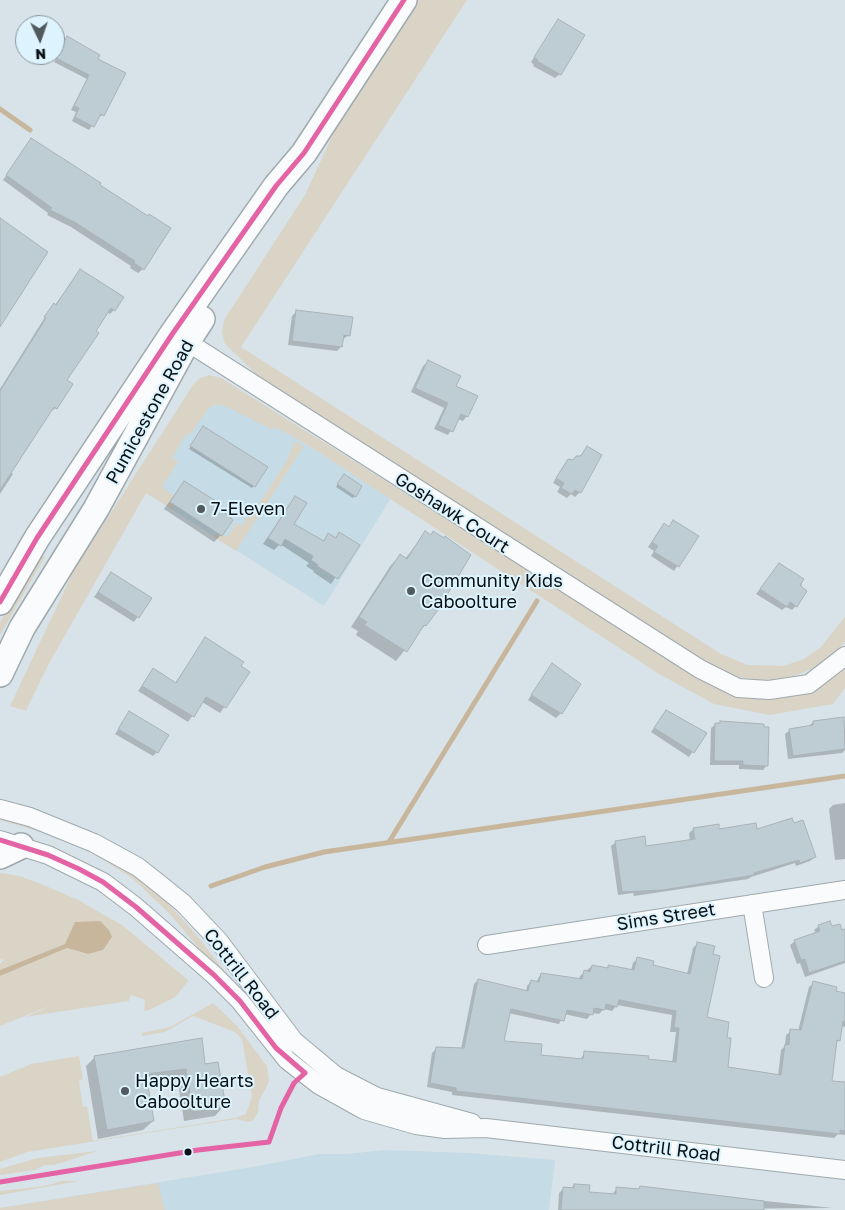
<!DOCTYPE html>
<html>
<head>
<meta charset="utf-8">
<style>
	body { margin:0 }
	#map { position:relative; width:845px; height:1210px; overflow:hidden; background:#d7e3e9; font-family:"Golos Text",sans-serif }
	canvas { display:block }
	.north { position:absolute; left:15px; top:15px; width:50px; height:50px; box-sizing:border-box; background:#ddf3fd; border:1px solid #88989f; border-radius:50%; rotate:177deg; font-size:14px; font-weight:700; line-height:20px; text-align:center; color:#091013 }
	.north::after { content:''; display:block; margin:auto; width:18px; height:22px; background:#515a5e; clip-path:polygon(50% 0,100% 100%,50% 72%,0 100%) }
</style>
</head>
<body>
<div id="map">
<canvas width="845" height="1210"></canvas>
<div class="north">N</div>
</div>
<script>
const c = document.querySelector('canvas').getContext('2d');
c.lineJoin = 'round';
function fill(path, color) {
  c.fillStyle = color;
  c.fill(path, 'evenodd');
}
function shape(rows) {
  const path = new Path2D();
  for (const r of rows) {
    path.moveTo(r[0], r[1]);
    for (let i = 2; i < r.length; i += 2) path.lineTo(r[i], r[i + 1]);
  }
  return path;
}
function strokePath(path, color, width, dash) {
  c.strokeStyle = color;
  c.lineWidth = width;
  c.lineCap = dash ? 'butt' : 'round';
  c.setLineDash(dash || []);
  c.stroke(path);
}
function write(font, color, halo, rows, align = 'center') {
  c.font = font + ' "Golos Text",sans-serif';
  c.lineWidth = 4;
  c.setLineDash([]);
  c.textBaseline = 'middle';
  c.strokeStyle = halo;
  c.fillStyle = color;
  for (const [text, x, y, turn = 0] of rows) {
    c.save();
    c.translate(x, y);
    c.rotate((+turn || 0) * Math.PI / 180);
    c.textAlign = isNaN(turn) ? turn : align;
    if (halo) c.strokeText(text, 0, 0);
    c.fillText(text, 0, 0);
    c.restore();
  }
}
fill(shape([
	[209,400,248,411,306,444,391,498,324,606,146,493],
	[385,1150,468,1153,555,1160,549,1210,0,1210,0,1208,253,1167,319,1154,347,1154]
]), '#c5dbe5');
fill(shape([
	[415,0,467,0,241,347,721,654,748,665,783,666,804,659,820,648,845,617,845,642,833,654,814,668,794,676,775,680,756,680,735,676,713,667,257,375,225,344,222,333,224,320,305,195,345,108],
	[209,375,221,378,714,686,728,692,761,698,782,697,813,689,845,668,845,688,833,704,770,715,714,704,659,674,306,444,277,428,271,429,227,407,217,404,209,408,192,432,185,436,172,458,178,462,162,487,174,496,170,502,175,505,172,509,146,493,47,667,26,711,10,706,74,570,193,385,200,378],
	[295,441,304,446,236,551,214,537,218,533,227,537,237,523,243,526,251,508,257,507,287,460],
	[39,554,45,557,0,635,0,622],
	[0,815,60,833,151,884,199,938,240,991,215,968,171,915,132,878,85,849,41,832,0,820],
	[0,873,20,876,46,886,78,900,122,925,188,980,186,984,175,997,149,1010,144,1011,145,1000,131,995,129,1001,25,1017,57,1003,0,1026,0,976,67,948,88,954,65,944,0,970,0,964,4,960,0,959],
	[213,1003,237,1026,267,1066,269,1082,259,1101,258,1112,253,1121,248,1122,236,1119,27,1152,0,1162,0,1077,31,1064,79,1056,83,1079,79,1081,83,1107,87,1106,93,1141,235,1118,246,1114,252,1097,242,1039,235,1032,193,1016,165,1032,142,1036,142,1033,170,1027],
	[97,1151,55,1165,45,1165,35,1170,0,1175,0,1169,37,1158],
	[62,1181,79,1181,0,1195,0,1191,45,1186],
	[158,1183,165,1210,0,1210,0,1208]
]), '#dad4c7');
fill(shape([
	[100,921,109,930,112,937,103,950,88,954,67,948,0,976,0,970,65,944,75,922]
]), '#c8b69c');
fill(shape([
	[559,21,560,74,555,78,533,66,534,65,531,62],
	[68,38,96,59,103,115,97,118,89,130,72,121,76,112,71,110,87,79,54,62],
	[31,140,98,185,143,269,138,273,130,268,131,266,71,227,47,215,48,213,3,180],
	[80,270,114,310,110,314,107,312,65,381,71,385,56,408,50,412,11,473,13,474,0,494,0,389,50,309,55,305],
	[296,312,349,335,342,340,341,347,337,351,288,345,292,316],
	[428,362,455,387,467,416,463,421,458,419,448,435,434,429,444,408,411,392,423,366],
	[201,430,266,468,252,488,189,449],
	[587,448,580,492,575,497,571,494,567,498,557,492,560,487,553,483,564,465,568,460,572,461,579,457],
	[342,477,355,496,353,498,336,487],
	[184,482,215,507,221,535,214,542,164,509],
	[295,497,293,524,322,542,328,535,334,539,339,534,358,545,331,584,313,572,314,571,306,566,309,563,280,544,274,550,263,544],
	[674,522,697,536,674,571,651,556,654,551,648,547,660,529,664,525,668,528],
	[425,533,444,540,425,625,396,661,356,635,358,631,351,627,391,565,400,556,405,559],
	[779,564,803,579,796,606,792,610,786,607,782,610,756,594],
	[111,573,150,599,134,622,94,597],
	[206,638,248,673,220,713,202,702,188,722,138,691,153,669,175,683],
	[552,664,561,713,556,718,528,700],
	[666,711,705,733,689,757,651,732],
	[129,713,157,752,153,756,115,734],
	[843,719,845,750,842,753,788,759,785,734,790,730,808,727,813,722],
	[716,724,767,765,763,770,739,769,739,765,710,765,711,728],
	[845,803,845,859,835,860,829,809,833,805],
	[694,829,756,831,815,857,810,861,796,866,795,863,751,877,748,879,634,896,633,893,618,895,611,846,616,842,645,848,690,841,689,833],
	[819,926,841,932,845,928,845,963,805,977,800,963,797,964,790,945,795,941,816,933,814,930],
	[697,944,705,1018,726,1039,726,1069,778,1076,781,1050,785,1046,786,1035,791,1031,798,1031,809,987,814,983,845,994,845,1027,841,1026,839,1040,835,1044,831,1082,845,1083,845,1135,838,1134,834,1138,452,1095,452,1092,427,1087,432,1053,437,1048,461,1049,474,984,478,980,526,992,527,986,531,981,536,982,541,974,579,980,580,976,592,966,606,969,609,966,631,971,633,963,637,959,652,966,687,974,693,948],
	[617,1005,672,1015,670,1032,676,1032,672,1063,585,1052,580,1060,540,1056,502,1042,508,1013,559,1024,564,1014,587,1019,592,1013,599,1014,604,1009,612,1011],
	[95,1057,204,1066,224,1106,215,1116,184,1121,177,1077,146,1082,153,1121,143,1130,98,1139,86,1066],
	[574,1185,588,1193,612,1195,617,1188,637,1190,640,1188,833,1208,558,1210,559,1193,564,1188,570,1189]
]), '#0003');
strokePath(shape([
	[0,109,30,130],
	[389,842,537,601],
	[211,886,265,867,324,852,845,776]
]), '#c8b69c', 5);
const building = shape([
	[558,19,585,35,561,75,537,61,538,60,534,57,558,19],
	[67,36,100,55,98,59,126,73,104,116,101,114,94,127,75,117,79,108,74,106,89,75,56,58,67,36],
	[31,138,101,183,100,185,148,216,149,214,171,228,144,270,134,263,135,261,76,223,50,210,52,208,6,175,31,138],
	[0,218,48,252,0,327,0,218],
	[80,269,124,297,115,311,111,308,96,331,99,333,67,380,73,384,57,409,54,407,0,490,0,391,46,318,44,317,54,303,56,305,80,269],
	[296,310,353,317,350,336,344,335,342,347,292,341,296,310],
	[428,360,461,376,456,386,478,396,468,417,461,414,453,432,438,425,448,403,415,388,428,360],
	[203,426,268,467,255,487,190,446,203,426],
	[587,446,602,455,581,493,575,490,572,494,561,488,564,483,556,478,568,459,573,460,576,456,581,456,587,446],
	[344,474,362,486,356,497,337,484,344,474],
	[184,481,219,503,217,506,233,520,222,536,170,502,184,481],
	[295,496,307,503,294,524,324,541,328,533,336,538,339,532,360,545,338,579,317,566,318,565,311,560,313,556,285,539,281,546,268,538,295,496],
	[673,520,699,536,679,567,654,552,658,546,652,542,664,523,669,527,673,520],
	[425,531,431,535,433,531,444,538,445,536,471,555,438,610,426,626,424,625,407,652,364,625,367,622,359,617,400,554,407,559,425,531],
	[779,563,804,579,800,585,807,591,797,607,790,602,787,607,760,589,779,563],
	[111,572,152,598,139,618,98,592,111,572],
	[205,637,244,662,241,666,250,672,226,708,206,697,194,717,142,686,153,668,176,683,205,637],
	[552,663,581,684,562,714,531,695,552,663],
	[666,710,707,733,694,753,654,728,666,710],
	[129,711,169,735,158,753,118,729,129,711],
	[844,717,845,749,793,756,789,729,813,725,813,721,844,717],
	[720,721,764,724,764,727,769,727,768,766,743,765,743,761,714,761,715,723,720,723,720,721],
	[792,818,794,823,803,820,816,857,800,863,799,860,754,873,754,875,663,890,622,892,615,841,645,836,646,846,695,839,693,828,719,824,719,829,756,823,757,829,792,818],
	[830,921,832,926,840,924,842,930,845,929,845,961,809,973,805,959,801,960,794,940,820,931,818,925,830,921],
	[697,942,715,946,713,954,720,956,707,1017,729,1022,727,1038,731,1038,728,1067,781,1075,785,1044,789,1045,790,1029,801,1030,813,981,837,987,836,991,845,993,845,1022,843,1021,840,1041,837,1040,832,1081,845,1082,845,1131,840,1130,840,1134,518,1098,456,1091,456,1088,430,1083,436,1047,464,1048,478,979,528,991,531,980,539,982,541,973,582,979,584,970,590,972,592,965,608,968,608,965,634,970,637,957,654,961,653,965,690,974,697,942],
	[619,1000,676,1011,674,1028,679,1028,676,1062,648,1059,649,1056,584,1051,583,1059,541,1055,542,1044,504,1041,511,1009,564,1021,567,1010,593,1015,594,1008,605,1010,606,1004,617,1007,619,1000],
	[202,1038,205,1064,218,1062,226,1107,193,1112,186,1069,146,1074,154,1121,107,1130,94,1056,202,1038],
	[574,1184,590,1185,589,1192,616,1194,616,1187,639,1189,640,1186,764,1201,764,1210,561,1210,563,1187,574,1188,574,1184]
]);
fill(building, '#becdd4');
strokePath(building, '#a9b2b7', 1);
const street = shape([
	[178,336,700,669,738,688,769,690,809,684,845,656],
	[0,809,30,817,94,843,138,867,157,882,183,903,218,940,294,1041,336,1076,377,1097,472,1123],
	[0,840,48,855,103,882,136,907,214,975,240,1001,287,1060,319,1085,364,1110,416,1125,445,1129,486,1128,845,1170],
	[752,904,764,978],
	[487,945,845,890]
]);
const secondary = shape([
	[0,602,37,538,173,333,276,186,304,153,404,0],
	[0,674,22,628,96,509,187,342,202,319],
	[0,856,21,846]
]);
strokePath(street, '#9fa9ae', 20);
strokePath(secondary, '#9fa9ae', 28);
strokePath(street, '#f9fbfc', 18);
strokePath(secondary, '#f9fbfc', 25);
strokePath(shape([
	[0,602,37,538,173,333,276,186,304,153,404,0],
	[0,840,48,855,79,869,103,882,136,907,214,975,240,1001,276,1048,305,1073,294,1083,281,1108,269,1142,198,1150,0,1182]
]), '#e463a4', 5);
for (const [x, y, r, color] of [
	[201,509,5,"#515a5e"],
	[411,591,5,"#515a5e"],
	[125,1091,5,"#515a5e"],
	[188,1152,4.5,"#091013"]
]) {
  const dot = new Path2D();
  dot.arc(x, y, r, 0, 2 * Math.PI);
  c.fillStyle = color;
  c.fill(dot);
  strokePath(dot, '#ddf3fd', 2);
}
write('18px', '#091013', '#ddf3fd', [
	["Pumicestone Road",150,412,-61],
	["Goshawk Court",452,513,33],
	["Sims Street",666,917,-9],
	["Cottrill Road",241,974,52],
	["Cottrill Road",666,1149,7]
]);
write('18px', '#091013', '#ddf3fd', [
	["7-Eleven",211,509],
	["Community Kids",421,581],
	["Caboolture",421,602],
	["Happy Hearts",135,1081],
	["Caboolture",135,1102]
], 'left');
</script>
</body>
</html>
